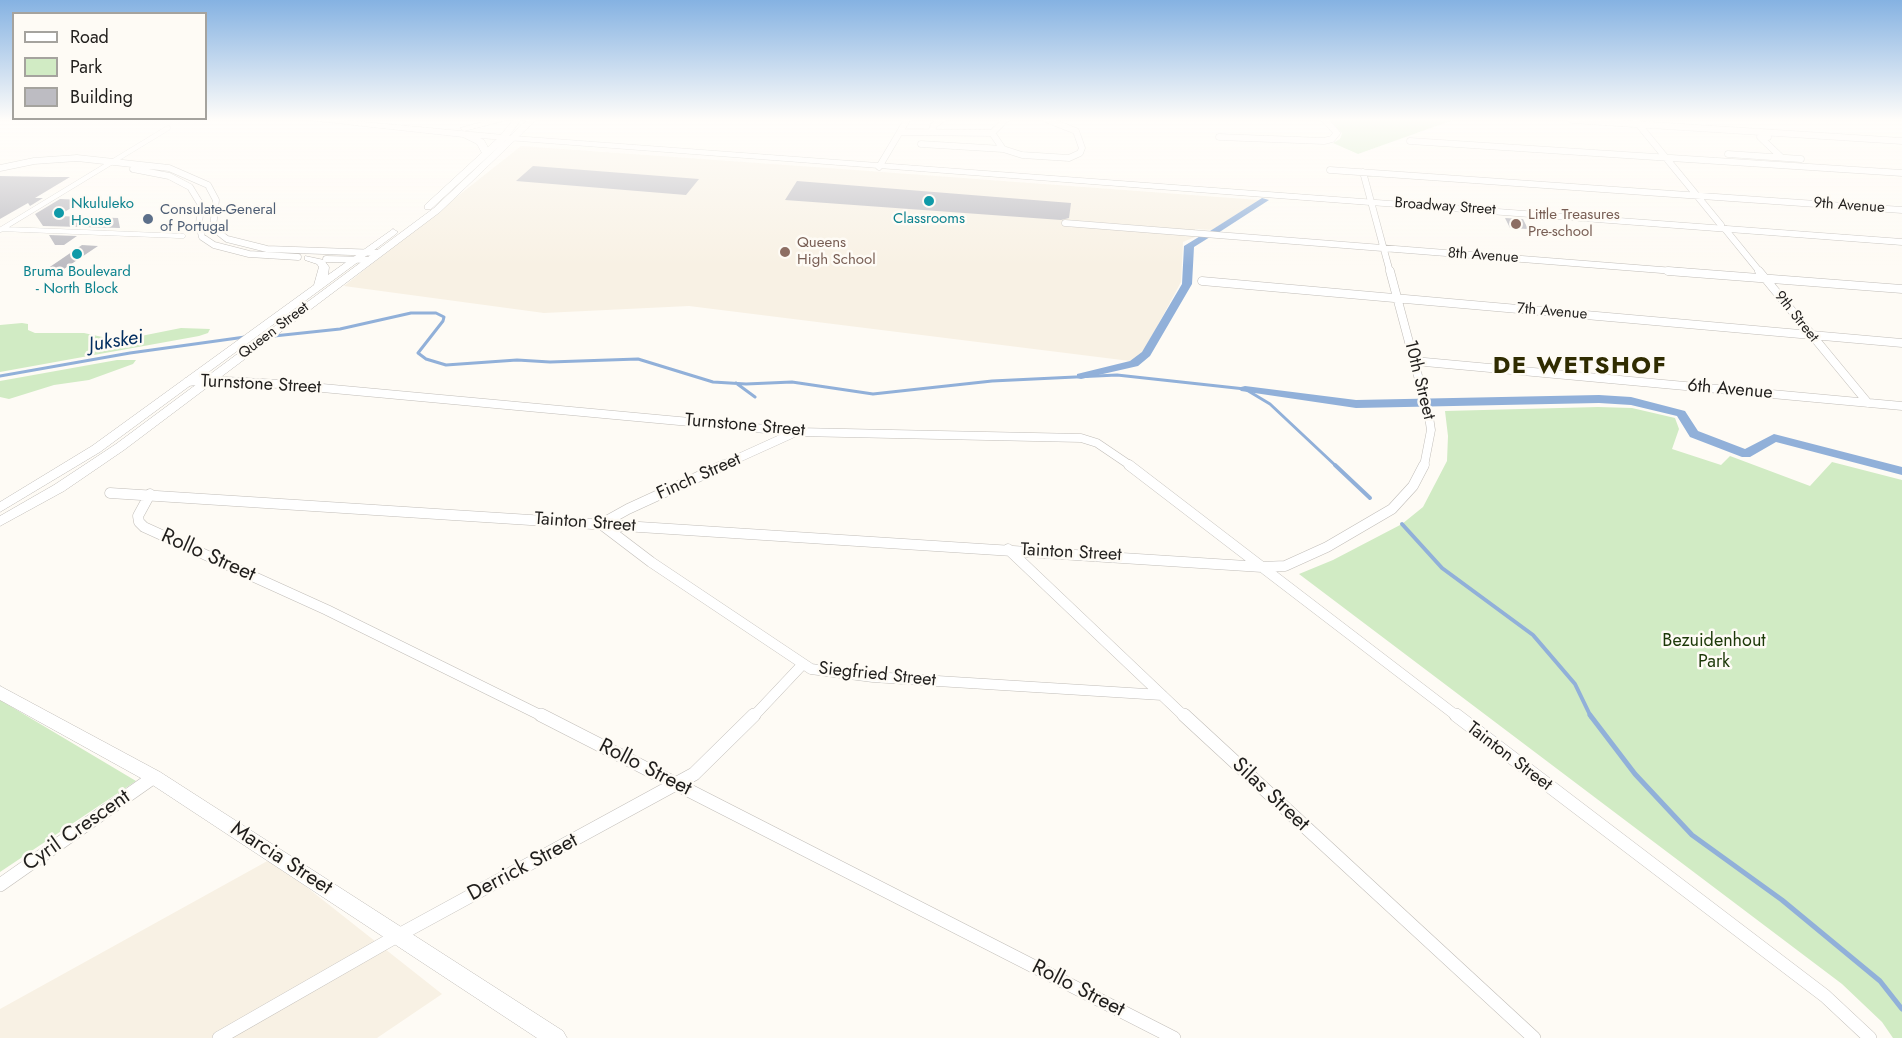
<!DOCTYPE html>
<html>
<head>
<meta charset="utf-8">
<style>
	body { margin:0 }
	#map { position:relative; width:1902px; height:1038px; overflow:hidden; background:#fefbf5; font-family:Jost,sans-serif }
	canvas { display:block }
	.legend { position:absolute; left:12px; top:12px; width:195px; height:108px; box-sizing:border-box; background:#fefbf5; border:2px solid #a5a39e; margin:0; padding:8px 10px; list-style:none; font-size:18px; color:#201e1c }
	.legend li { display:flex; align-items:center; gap:12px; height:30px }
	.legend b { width:30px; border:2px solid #a5a39e }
</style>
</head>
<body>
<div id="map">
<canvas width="1902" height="1038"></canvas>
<ul class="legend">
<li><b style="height:8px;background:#fff"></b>Road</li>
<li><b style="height:16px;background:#d1ebc4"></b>Park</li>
<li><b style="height:16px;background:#bdbcc2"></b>Building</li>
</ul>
</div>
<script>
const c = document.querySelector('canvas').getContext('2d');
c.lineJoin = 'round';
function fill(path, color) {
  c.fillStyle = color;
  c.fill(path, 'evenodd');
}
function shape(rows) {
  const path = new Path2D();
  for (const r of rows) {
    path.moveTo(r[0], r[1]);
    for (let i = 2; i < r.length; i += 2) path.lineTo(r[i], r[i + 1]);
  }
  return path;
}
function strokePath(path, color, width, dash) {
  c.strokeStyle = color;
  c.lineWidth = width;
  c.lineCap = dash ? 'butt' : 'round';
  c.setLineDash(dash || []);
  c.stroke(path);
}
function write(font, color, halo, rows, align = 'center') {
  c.font = font + ' Jost,sans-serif';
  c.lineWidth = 5;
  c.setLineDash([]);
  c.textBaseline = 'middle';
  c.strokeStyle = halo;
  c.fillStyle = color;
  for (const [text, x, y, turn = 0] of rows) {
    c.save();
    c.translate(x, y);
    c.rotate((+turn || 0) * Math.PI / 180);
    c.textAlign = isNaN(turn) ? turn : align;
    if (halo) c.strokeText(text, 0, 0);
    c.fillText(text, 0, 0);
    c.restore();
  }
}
fill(shape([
	[521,146,842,169,1259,200,1212,230,1195,229,1195,237,1183,242,1181,282,1138,362,689,306,544,313,344,286],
	[271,859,442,994,377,1038,0,1038,0,1009]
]), '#f8f1e4');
fill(shape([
	[1329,120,1453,120,1358,154,1333,143,1340,139,1342,133],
	[22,323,28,324,28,330,35,333,84,333,107,338,141,336,181,328,210,329,208,333,199,336,0,372,0,325],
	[117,360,136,360,133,364,89,380,54,385,9,399,0,397,0,381],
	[1598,407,1632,408,1675,418,1679,429,1672,449,1721,465,1730,456,1810,486,1832,462,1902,480,1902,1038,1893,1038,1882,1022,1842,984,1299,574,1333,560,1402,524,1423,507,1447,461,1448,436,1445,411],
	[0,700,136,781,0,872]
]), '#d1ebc4');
strokePath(shape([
	[274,336,340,329,411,313,436,313,444,317,443,321,418,353,426,359,446,365,517,360,550,362,638,359,713,382,746,384,792,382,873,394,992,381,1117,375,1245,389,1270,404,1336,466],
	[0,376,130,353,245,337],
	[736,383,755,397]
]), '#91b0d9', 3);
strokePath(shape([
	[1335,465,1370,498],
	[1402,524,1442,568,1533,635,1575,684,1591,717]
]), '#91b0d9', 4);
strokePath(shape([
	[1590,715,1635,774,1692,835,1782,900,1880,981,1902,1009]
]), '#91b0d9', 5);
fill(shape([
	[1262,198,1269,200,1218,233,1210,231,1262,198],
	[1202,235,1210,237,1194,247,1192,284,1150,356,1138,366,1081,379,1077,378,1077,374,1130,361,1142,352,1182,284,1184,246,1202,235],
	[1245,386,1356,400,1599,395,1631,397,1685,411,1698,431,1745,449,1774,434,1902,467,1902,475,1776,442,1750,457,1742,457,1690,437,1677,416,1631,405,1599,403,1356,408,1241,391,1239,389,1241,387,1245,386]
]), '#91b0d9');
fill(shape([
	[533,166,699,179,686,195,516,181],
	[0,176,50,177,70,177,35,198,43,198,30,206,28,203,0,219],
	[797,181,1071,203,1069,218,1061,220,785,200],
	[60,199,84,200,58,216,118,218,120,228,43,226,35,214],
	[1505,218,1523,219,1528,229,1510,228],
	[49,235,77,236,64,245,55,245],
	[82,245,98,246,58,273,41,273]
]), '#bdbcc2');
const pedestrian = shape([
	[2,229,183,236],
	[0,230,168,128]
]);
const minorFar3 = shape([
	[1572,120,1902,141],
	[1639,125,1721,225],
	[901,132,992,133,1005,120],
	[931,132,934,125,941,120],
	[992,133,1003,149,1022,155,1069,158,1080,153,1082,148,1076,131,1048,120],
	[1219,137,1324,141,1332,139,1337,133,1325,120],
	[1768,137,1760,137,1781,157],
	[1410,141,1902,173],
	[921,144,1003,149],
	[1728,154,1801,159],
	[879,167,907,120],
	[0,168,34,161,77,158,169,168,208,185,216,200,213,228,227,239,267,249,379,253],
	[133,169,169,176,190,187,201,205,199,224,202,237,214,245,249,254,298,257],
	[1330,170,1902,210],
	[1363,172,1390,272],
	[1065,223,1687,272],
	[1725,229,1760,272],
	[326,259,370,260]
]);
const minorFar2 = shape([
	[1390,271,1429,417,1431,430,1424,466],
	[1668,271,1902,289],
	[1759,271,1868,403],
	[1202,281,1902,343],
	[1414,361,1902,406],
	[187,382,209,380,279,384,798,432,1081,438,1097,443,1131,466],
	[721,466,796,432]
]);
const minorFar1 = shape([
	[724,465,628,509,601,524,651,562,811,669,873,677,1162,695],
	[1129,465,1262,567,1285,566,1327,547,1392,509,1413,486,1424,465],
	[110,493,1262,567,1458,717],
	[150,494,138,516,139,522,144,527,327,610,544,717],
	[1008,549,1185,717],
	[753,717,802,665]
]);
const minor = shape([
	[541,715,1174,1038],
	[1184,715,1534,1038],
	[1456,715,1825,996,1870,1038],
	[0,885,154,777],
	[219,1038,397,936,694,774,754,715]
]);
const secondary = shape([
	[513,120,521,120,506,140,431,209,425,209,425,205,500,136,513,120],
	[527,120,536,120,440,212,124,450,64,491,0,526,0,516,54,485,116,444,434,208,527,120],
	[393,229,398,232,396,234,100,452,0,512,0,502,92,446,314,285,319,267,317,264,305,260,305,256,324,260,329,267,328,275,393,229],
	[0,686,160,772,563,1031,567,1038,537,1038,148,782,0,700,0,686]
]);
const primary = shape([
	[308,120,344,120,514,136,1902,239,1902,245,480,138,484,140,491,153,486,156,483,155,477,144,463,137,308,120],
	[489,120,508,120,464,131,460,128,489,120]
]);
strokePath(pedestrian, '#c1bdb8', 5);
strokePath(minorFar3, '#c1bdb8', 7);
strokePath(minorFar2, '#c1bdb8', 9);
strokePath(minorFar1, '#c1bdb8', 11);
strokePath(minor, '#c1bdb8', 14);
strokePath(secondary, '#c1bdb8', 1);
strokePath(primary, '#c1bdb8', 1);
strokePath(pedestrian, '#fff', 4.5);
strokePath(minorFar3, '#fff', 6);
strokePath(minorFar2, '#fff', 8);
strokePath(minorFar1, '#fff', 10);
strokePath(minor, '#fff', 13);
fill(secondary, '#fff');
fill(primary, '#fff');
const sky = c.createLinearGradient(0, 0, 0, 266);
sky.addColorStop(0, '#85b2e2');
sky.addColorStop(0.45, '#fffdfa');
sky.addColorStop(1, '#fffdfa00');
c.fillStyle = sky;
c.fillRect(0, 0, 1902, 266);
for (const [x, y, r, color] of [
	[929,201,6,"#0f9aa8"],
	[59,213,6,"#0f9aa8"],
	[148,219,6,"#5c6f8a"],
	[1516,224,6,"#8d6e63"],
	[785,252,6,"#8d6e63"],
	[77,254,6,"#0f9aa8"]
]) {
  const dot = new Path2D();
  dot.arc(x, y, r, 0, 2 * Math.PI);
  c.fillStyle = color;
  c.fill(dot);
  strokePath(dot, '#fefbf5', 2);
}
write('15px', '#0d838f', '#fefbf5', [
	["Nkululeko",71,204,"left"],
	["House",71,221,"left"],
	["Classrooms",929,219],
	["Bruma Boulevard",77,272],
	["- North Block",77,289]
]);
write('15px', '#201e1c', '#fefbf5', [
	["9th Avenue",1849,206,4],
	["Broadway Street",1445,207,4],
	["8th Avenue",1483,256,4],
	["7th Avenue",1552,312,5],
	["9th Street",1796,317,51],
	["Queen Street",274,331,-37]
]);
write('15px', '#4e5e75', '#fefbf5', [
	["Consulate-General",160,210],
	["of Portugal",160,227]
], 'left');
write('15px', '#785e54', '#fefbf5', [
	["Little Treasures",1528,215],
	["Pre-school",1528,232],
	["Queens",797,243],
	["High School",797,260]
], 'left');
write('18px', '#201e1c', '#fefbf5', [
	["10th Street",1419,380,76],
	["Turnstone Street",261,385,3],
	["6th Avenue",1730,390,5],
	["Turnstone Street",745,426,5],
	["Finch Street",699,477,-24],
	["Tainton Street",585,523,4],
	["Tainton Street",1071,553,3],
	["Siegfried Street",877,675,6],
	["Tainton Street",1509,757,37]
]);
write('18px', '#1c3808', '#fefbf5', [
	["Bezuidenhout",1714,642],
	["Park",1714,663]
]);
write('italic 20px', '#032e60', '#fefbf5', [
	["Jukskei",116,342,-9]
]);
write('21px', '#201e1c', '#fefbf5', [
	["Rollo Street",208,556,24],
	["Rollo Street",645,768,27],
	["Silas Street",1270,795,43],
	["Cyril Crescent",77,831,-35],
	["Marcia Street",281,859,33],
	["Derrick Street",523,868,-28],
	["Rollo Street",1078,989,27]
]);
c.letterSpacing = '1.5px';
write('bold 24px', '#302c01', '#fefbf5', [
	["DE WETSHOF",1580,367]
]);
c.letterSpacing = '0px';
</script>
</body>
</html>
